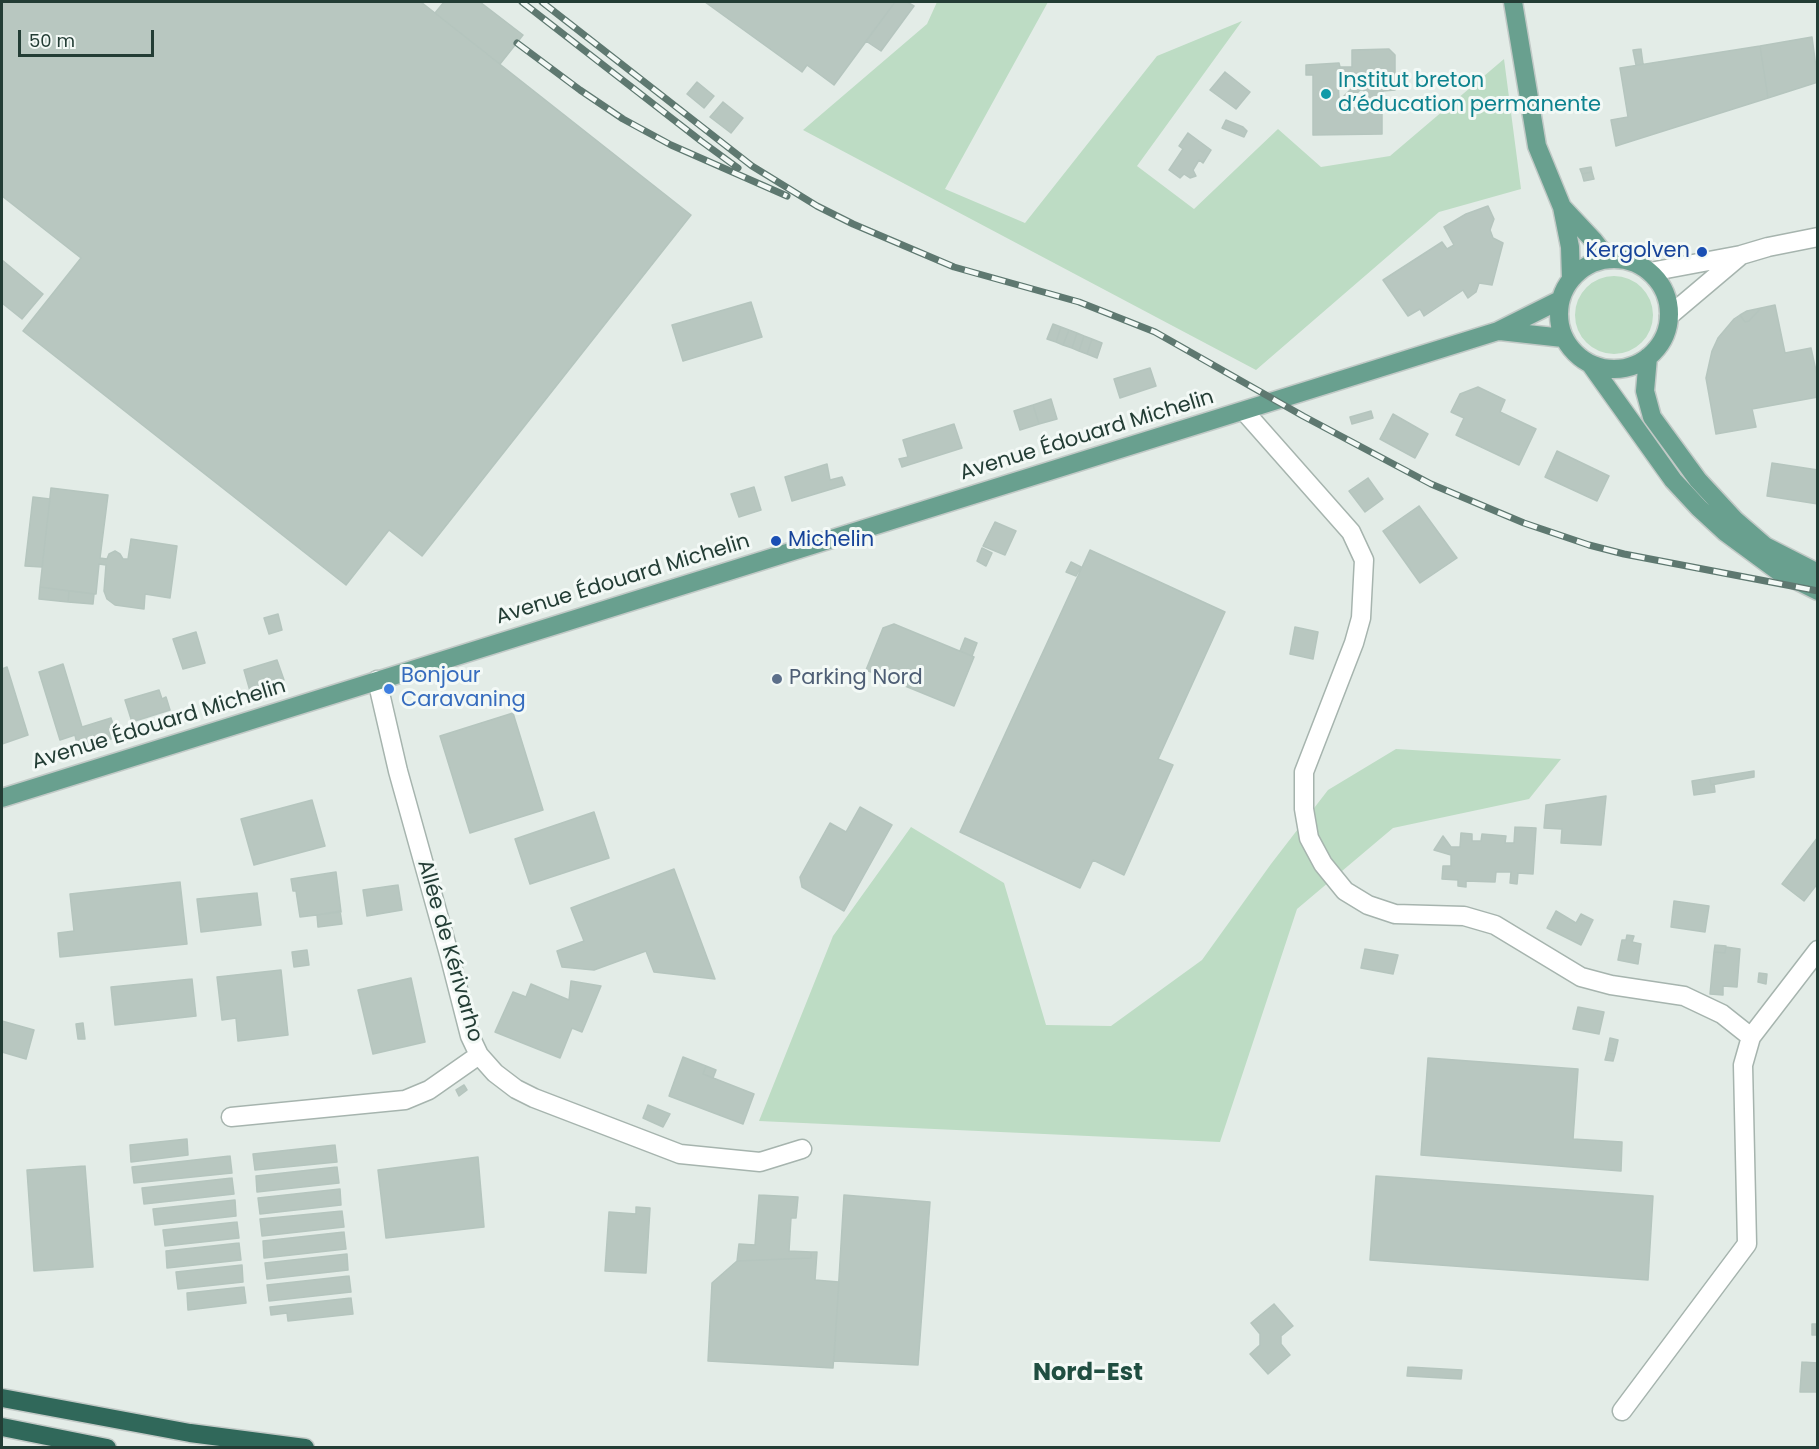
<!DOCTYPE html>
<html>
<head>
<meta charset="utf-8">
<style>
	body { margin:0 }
	#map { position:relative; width:1819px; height:1449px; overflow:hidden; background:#e3ece7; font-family:Poppins,sans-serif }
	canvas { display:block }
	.frame { position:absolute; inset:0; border:3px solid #233d35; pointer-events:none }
	.scale { position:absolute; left:18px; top:30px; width:136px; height:27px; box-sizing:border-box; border:3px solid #233d35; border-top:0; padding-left:8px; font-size:18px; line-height:21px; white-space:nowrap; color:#233d35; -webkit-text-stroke:4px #f3f9f6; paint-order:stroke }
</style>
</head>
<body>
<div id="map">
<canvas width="1819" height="1449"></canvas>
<div class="frame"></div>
<div class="scale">50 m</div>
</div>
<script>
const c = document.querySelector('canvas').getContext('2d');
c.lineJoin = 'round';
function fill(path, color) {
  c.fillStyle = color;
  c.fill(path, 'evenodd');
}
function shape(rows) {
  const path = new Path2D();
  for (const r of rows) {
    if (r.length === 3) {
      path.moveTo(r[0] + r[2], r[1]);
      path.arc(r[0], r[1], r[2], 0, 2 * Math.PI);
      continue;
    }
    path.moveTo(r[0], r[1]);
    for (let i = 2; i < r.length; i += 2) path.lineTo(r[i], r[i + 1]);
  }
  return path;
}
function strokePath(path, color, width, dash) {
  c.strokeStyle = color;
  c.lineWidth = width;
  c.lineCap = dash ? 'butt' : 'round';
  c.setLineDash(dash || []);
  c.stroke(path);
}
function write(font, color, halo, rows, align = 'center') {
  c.font = font + ' Poppins,sans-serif';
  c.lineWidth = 6;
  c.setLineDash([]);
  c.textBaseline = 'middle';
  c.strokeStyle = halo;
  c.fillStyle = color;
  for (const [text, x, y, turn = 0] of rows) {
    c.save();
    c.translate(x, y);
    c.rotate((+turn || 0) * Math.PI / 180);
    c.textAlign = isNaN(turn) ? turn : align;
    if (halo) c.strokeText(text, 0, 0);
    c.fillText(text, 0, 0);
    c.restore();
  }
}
fill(shape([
	[937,2,1048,2,945,189,1025,223,1157,56,1242,21,1137,166,1194,209,1278,129,1321,167,1390,156,1504,59,1521,189,1439,212,1256,370,803,130,927,24],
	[1614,315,39],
	[1396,749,1561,759,1529,799,1393,828,1297,909,1220,1142,759,1121,833,936,911,827,1004,883,1046,1025,1111,1026,1202,960,1271,864,1328,790]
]), '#bddcc4');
const building = shape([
	[2,2,421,2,691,215,422,556,389,530,346,585,23,331,81,258,2,196,2,2],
	[444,2,480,2,523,35,500,64,435,13,444,2],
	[705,2,895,2,834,85,807,65,802,72,705,2],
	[895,2,907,2,914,6,881,51,866,41,895,2],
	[1812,37,1818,82,1768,98,1760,46,1812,37],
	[1760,46,1768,98,1616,146,1611,120,1628,117,1620,68,1760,46],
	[1389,49,1395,55,1395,90,1383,91,1383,101,1365,102,1364,90,1360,90,1347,104,1347,108,1382,107,1382,134,1313,135,1313,75,1306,75,1306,65,1339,63,1340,67,1352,67,1352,50,1389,49],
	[1351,81,1352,88,1342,98,1339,98,1338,82,1351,81],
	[1641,49,1643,64,1636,65,1633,50,1641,49],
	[1225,72,1250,92,1236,109,1210,90,1225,72],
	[697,82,714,96,704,108,687,94,697,82],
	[723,102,743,118,731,133,710,117,723,102],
	[1226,120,1243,127,1247,131,1244,137,1222,128,1226,120],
	[1188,133,1211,150,1203,163,1199,160,1193,170,1196,176,1190,178,1184,174,1180,178,1169,170,1183,149,1179,146,1188,133],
	[1591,167,1592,172,1582,174,1580,169,1591,167],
	[1592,172,1594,179,1584,181,1582,174,1592,172],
	[1488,206,1494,219,1490,230,1493,238,1503,243,1492,285,1479,283,1476,292,1468,298,1463,290,1424,316,1420,309,1408,316,1383,280,1442,242,1447,249,1454,245,1444,227,1466,214,1488,206],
	[2,260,43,294,22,319,2,303,2,260],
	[751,302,762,337,683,361,672,325,751,302],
	[1775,305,1785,353,1811,348,1818,380,1818,397,1752,409,1756,427,1716,434,1706,378,1712,351,1718,338,1734,319,1740,315,1745,322,1749,321,1761,308,1775,305],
	[1761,308,1749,321,1745,322,1740,315,1747,311,1761,308],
	[1053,324,1061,327,1056,342,1047,339,1053,324],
	[1061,327,1069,330,1063,345,1056,342,1061,327],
	[1069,330,1077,333,1072,348,1063,345,1069,330],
	[1077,333,1084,336,1079,351,1072,348,1077,333],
	[1084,336,1092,339,1087,354,1079,351,1084,336],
	[1092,339,1102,343,1097,358,1087,354,1092,339],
	[1150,368,1156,386,1120,398,1114,379,1150,368],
	[1478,387,1505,400,1500,412,1536,429,1519,465,1456,435,1464,418,1451,412,1460,394,1478,387],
	[1051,399,1057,419,1039,424,1033,405,1051,399],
	[1033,405,1039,424,1020,430,1014,411,1033,405],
	[1371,411,1373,418,1352,424,1350,417,1371,411],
	[1393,414,1428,434,1415,458,1380,439,1393,414],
	[954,424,962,448,902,467,899,459,908,457,903,440,954,424],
	[1557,451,1609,476,1597,501,1545,477,1557,451],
	[1772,463,1818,470,1818,504,1767,496,1772,463],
	[827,464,830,480,842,477,845,485,792,501,785,477,827,464],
	[1368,478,1383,499,1365,512,1349,491,1368,478],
	[754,487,761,510,739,517,731,494,754,487],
	[51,488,108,495,100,558,107,559,109,554,115,551,120,554,123,559,128,559,131,539,177,546,170,598,145,594,144,609,115,605,107,599,104,591,106,565,99,564,96,594,40,587,51,488],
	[33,497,50,499,42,567,25,566,33,497],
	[1419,506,1457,558,1420,583,1383,531,1419,506],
	[995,522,1016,531,1005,555,983,546,995,522],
	[982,548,992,553,986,566,977,561,982,548],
	[1090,550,1225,612,1158,759,1173,765,1124,875,1093,860,1080,888,960,832,1090,550],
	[1071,562,1081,567,1076,576,1066,572,1071,562],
	[40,587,69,591,68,602,39,599,40,587],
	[69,591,94,594,93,604,68,602,69,591],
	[278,614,282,630,269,634,264,618,278,614],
	[894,624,974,657,954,706,866,670,883,628,894,624],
	[1295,627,1318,632,1313,659,1290,654,1295,627],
	[196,632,205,663,183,669,173,639,196,632],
	[965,638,977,643,972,656,960,651,965,638],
	[277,660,284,680,250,691,244,670,277,660],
	[63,664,82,727,111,718,117,737,78,749,75,735,60,740,39,672,63,664],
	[7,667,28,735,2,744,2,669,7,667],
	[159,690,162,699,166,697,170,710,132,722,125,700,159,690],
	[513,713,543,810,470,833,440,736,513,713],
	[1754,771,1754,777,1711,785,1710,778,1754,771],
	[1710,778,1711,785,1714,784,1715,792,1694,795,1692,781,1710,778],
	[1606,796,1601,845,1561,843,1562,829,1544,828,1546,805,1606,796],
	[312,800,325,846,254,865,241,819,312,800],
	[860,807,892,825,844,911,802,887,800,877,830,823,846,832,860,807],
	[594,812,609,858,530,884,515,839,594,812],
	[1515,827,1536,828,1533,874,1518,873,1517,884,1510,883,1511,872,1496,872,1495,882,1466,881,1466,887,1458,886,1458,880,1442,879,1443,866,1451,866,1451,855,1434,850,1443,836,1451,847,1460,847,1461,833,1472,834,1472,841,1481,841,1482,834,1506,836,1505,843,1514,843,1515,827],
	[1818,837,1818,883,1804,901,1782,884,1818,837],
	[674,869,715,979,654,972,646,951,594,970,562,967,557,951,584,941,571,908,674,869],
	[336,872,341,912,300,917,296,891,293,891,291,879,336,872],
	[180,882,187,944,60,957,58,933,74,931,70,894,180,882],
	[398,885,402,910,367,916,363,890,398,885],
	[257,893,261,925,201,932,197,899,257,893],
	[1674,901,1709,906,1705,932,1671,927,1674,901],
	[340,911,342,924,318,927,317,915,340,911],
	[1556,911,1576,923,1581,914,1593,920,1581,945,1547,928,1556,911],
	[1627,935,1634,936,1632,942,1641,944,1638,964,1618,960,1622,940,1626,940,1627,935],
	[1715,945,1726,946,1725,953,1714,952,1715,945],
	[1726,947,1740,949,1737,987,1723,986,1723,995,1710,994,1714,952,1725,953,1726,947],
	[1365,949,1398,955,1393,974,1361,968,1365,949],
	[307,950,309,965,294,967,292,952,307,950],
	[281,970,288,1035,238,1041,236,1018,222,1020,217,977,281,970],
	[1759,973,1767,974,1766,984,1758,982,1759,973],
	[411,978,425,1042,373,1054,358,990,411,978],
	[192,979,196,1016,115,1025,111,987,192,979],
	[571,981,601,986,582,1032,572,1028,560,1058,495,1032,513,992,526,997,531,984,569,1000,571,981],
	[1578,1007,1604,1012,1599,1034,1573,1029,1578,1007],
	[2,1021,34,1030,26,1059,2,1052,2,1021],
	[83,1023,85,1039,78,1039,76,1024,83,1023],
	[1610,1038,1618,1040,1615,1054,1607,1053,1610,1038],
	[1607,1053,1615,1054,1613,1061,1605,1060,1607,1053],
	[683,1057,706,1066,703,1074,754,1094,743,1124,669,1096,683,1057],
	[1428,1058,1578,1069,1573,1139,1622,1142,1621,1171,1421,1155,1428,1058],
	[706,1066,716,1070,713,1078,703,1074,706,1066],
	[464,1085,467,1090,459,1096,456,1090,464,1085],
	[648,1105,670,1114,663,1127,643,1118,648,1105],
	[187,1139,188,1155,131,1162,130,1145,187,1139],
	[335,1145,337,1162,255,1170,253,1154,335,1145],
	[230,1156,232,1173,134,1183,132,1167,230,1156],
	[478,1157,484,1227,386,1238,378,1170,478,1157],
	[85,1166,93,1267,34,1271,27,1170,85,1166],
	[337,1167,339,1183,257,1192,256,1176,337,1167],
	[1376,1176,1653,1196,1648,1280,1370,1260,1376,1176],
	[232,1178,234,1194,144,1204,142,1188,232,1178],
	[340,1189,341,1205,260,1214,258,1198,340,1189],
	[759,1195,798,1197,796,1218,791,1218,789,1251,811,1252,811,1258,737,1261,739,1244,755,1245,759,1195],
	[844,1195,930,1202,918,1365,834,1361,844,1195],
	[235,1200,236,1216,155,1225,153,1209,235,1200],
	[636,1207,650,1208,646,1273,605,1271,609,1212,636,1214,636,1207],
	[342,1211,344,1227,262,1236,260,1219,342,1211],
	[237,1222,239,1238,165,1246,163,1230,237,1222],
	[344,1232,346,1249,264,1258,263,1241,344,1232],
	[239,1243,241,1260,167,1268,166,1251,239,1243],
	[811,1252,817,1252,815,1280,839,1282,833,1368,708,1361,712,1283,737,1261,811,1258,811,1252],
	[347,1254,348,1270,267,1279,265,1263,347,1254],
	[242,1265,243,1282,178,1289,176,1272,242,1265],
	[349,1276,351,1292,269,1301,267,1285,349,1276],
	[244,1287,246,1303,188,1310,187,1293,244,1287],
	[351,1298,353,1314,288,1321,287,1313,271,1315,270,1307,351,1298],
	[1274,1304,1293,1326,1281,1336,1281,1344,1290,1355,1268,1374,1250,1354,1260,1345,1260,1334,1251,1323,1274,1304],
	[1818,1311,1818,1335,1812,1335,1812,1324,1817,1324,1818,1311],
	[1802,1362,1818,1363,1818,1392,1800,1392,1802,1362],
	[1408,1367,1462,1370,1461,1379,1407,1376,1408,1367]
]);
fill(building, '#b8c7c0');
strokePath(building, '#b5c5be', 1.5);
const minor = shape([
	[1650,272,1741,255,1768,247,1818,237],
	[1669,316,1740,256],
	[1244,411,1351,532,1364,560,1361,618,1354,643,1304,772,1304,809,1309,838,1323,864,1345,891,1368,905,1395,914,1464,916,1495,925,1581,977,1611,985,1684,996,1722,1014,1751,1037,1743,1065,1747,1244,1622,1411],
	[377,680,398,771,449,954,470,1036,479,1055,495,1073,516,1089,534,1098,680,1154,760,1162,802,1149],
	[1751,1037,1818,950],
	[231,1117,405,1100,429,1090,479,1055]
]);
const major = shape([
	[1513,2,1537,146,1562,207,1570,247,1571,278],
	[1563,208,1594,241,1608,259],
	[1614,314,55],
	[1500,331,1563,338],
	[1648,357,1645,391,1652,417,1698,480,1735,520,1765,546,1818,573],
	[1591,365,1673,480,1699,508,1725,532,1778,571,1818,591],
	[2,798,1498,331,1560,300]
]);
const highway = shape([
	[2,1398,190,1433,305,1448],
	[2,1427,107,1448]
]);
strokePath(minor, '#a6b4ae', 21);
strokePath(major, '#c1c9c6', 21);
strokePath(highway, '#c1c9c6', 21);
strokePath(minor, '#fff', 18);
strokePath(major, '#69a08f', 18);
strokePath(highway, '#30685a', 18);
const rail = shape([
	[522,2,701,141,738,168],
	[542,2,752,166,817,206,853,224,954,267,1079,302,1155,332,1303,416,1431,484,1524,523,1589,545,1624,554,1818,591],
	[517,43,580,90,623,119,671,145,787,196]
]);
strokePath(rail, '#5e7870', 7);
strokePath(rail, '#f3f9f6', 4.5, [14]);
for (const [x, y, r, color] of [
	[1326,94,6,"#0f9aa8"],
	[1702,252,6,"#1a4fb4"],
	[776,541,6,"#1a4fb4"],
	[777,679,6,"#5c6f8a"],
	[389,689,6,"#3f7fe0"]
]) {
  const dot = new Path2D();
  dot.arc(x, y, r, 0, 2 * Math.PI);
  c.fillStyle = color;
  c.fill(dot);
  strokePath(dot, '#f3f9f6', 2);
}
write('21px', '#0d838f', '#f3f9f6', [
	["Institut breton",1338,82],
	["d’éducation permanente",1338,106]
], 'left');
write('21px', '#164399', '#f3f9f6', [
	["Kergolven",1690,252],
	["Michelin",788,541,"left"]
], 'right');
write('21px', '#233d35', '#f3f9f6', [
	["Avenue Édouard Michelin",1087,436,-17],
	["Avenue Édouard Michelin",623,580,-17],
	["Avenue Édouard Michelin",159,725,-17],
	["Allée de Kérivarho",449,951,74]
]);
write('21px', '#366cbe', '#f3f9f6', [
	["Bonjour",401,677],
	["Caravaning",401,701]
], 'left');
write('21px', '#4e5e75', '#f3f9f6', [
	["Parking Nord",789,679]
], 'left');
write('bold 24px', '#204e41', '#f3f9f6', [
	["Nord-Est",1088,1374]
]);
</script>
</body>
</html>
